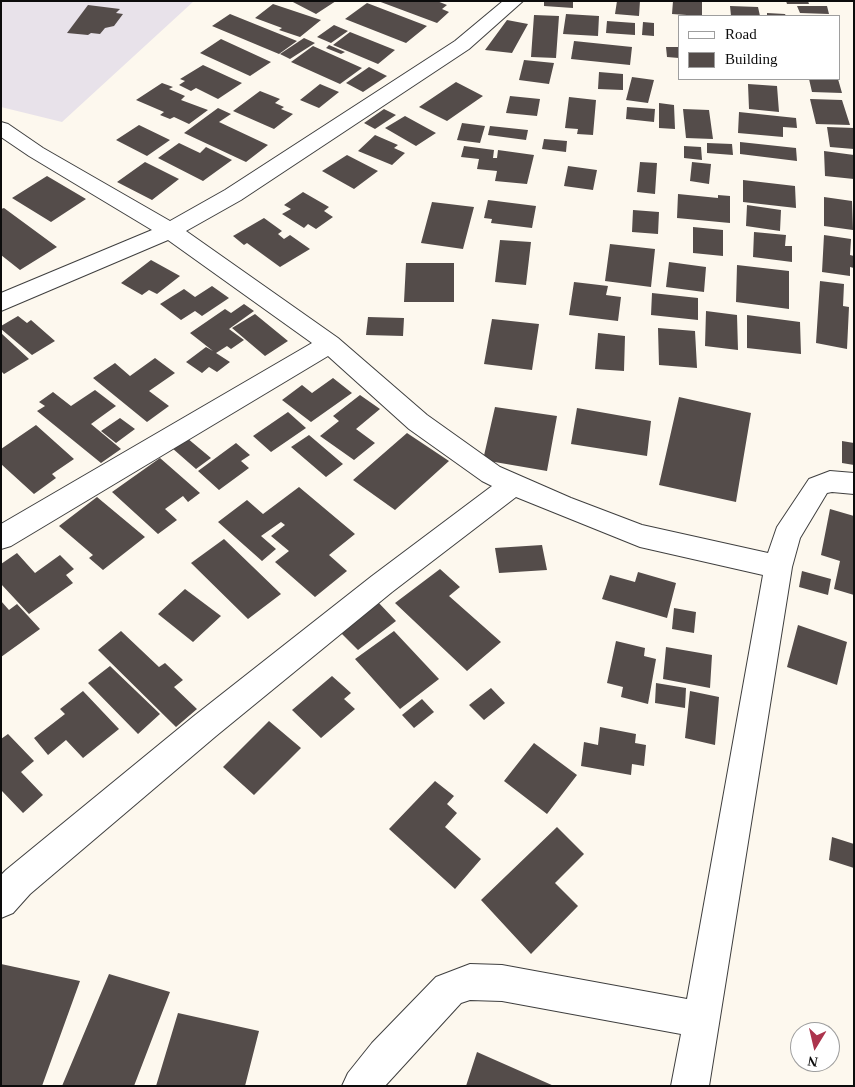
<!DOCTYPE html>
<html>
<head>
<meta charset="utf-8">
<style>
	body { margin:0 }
	#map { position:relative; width:855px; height:1087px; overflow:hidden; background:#fdf8ee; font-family:Georgia,serif }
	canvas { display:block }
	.frame { position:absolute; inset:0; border:2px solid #0c0c0c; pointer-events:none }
	.legend { position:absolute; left:678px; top:15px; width:162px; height:65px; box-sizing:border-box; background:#fff; border:1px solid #9e9e9e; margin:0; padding:6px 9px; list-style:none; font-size:15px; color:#0c0c0c }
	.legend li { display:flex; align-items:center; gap:10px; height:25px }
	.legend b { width:25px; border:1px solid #9e9e9e }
	.north { position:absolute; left:790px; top:1022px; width:50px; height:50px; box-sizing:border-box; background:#fff; border:1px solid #9e9e9e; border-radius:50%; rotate:189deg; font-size:14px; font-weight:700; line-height:20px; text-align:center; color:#0c0c0c }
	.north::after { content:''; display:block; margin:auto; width:18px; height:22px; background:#ac344d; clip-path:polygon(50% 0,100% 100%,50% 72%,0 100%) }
</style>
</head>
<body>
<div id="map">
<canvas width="855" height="1087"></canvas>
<div class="frame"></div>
<ul class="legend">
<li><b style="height:6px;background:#fff"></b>Road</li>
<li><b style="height:14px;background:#544c4a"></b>Building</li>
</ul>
<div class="north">N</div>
</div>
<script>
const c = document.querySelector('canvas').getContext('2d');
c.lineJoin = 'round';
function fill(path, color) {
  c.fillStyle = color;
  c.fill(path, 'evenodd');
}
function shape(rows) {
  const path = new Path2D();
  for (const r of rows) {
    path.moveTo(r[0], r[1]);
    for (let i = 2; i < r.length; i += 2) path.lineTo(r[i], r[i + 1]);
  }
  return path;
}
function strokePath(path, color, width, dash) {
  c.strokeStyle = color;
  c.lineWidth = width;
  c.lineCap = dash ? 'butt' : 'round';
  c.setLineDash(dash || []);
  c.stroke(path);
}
fill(shape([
	[1,1,194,1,62,122,1,107]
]), '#e8e2ea');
fill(shape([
	[291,1,336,1,316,14],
	[378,1,437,1,447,5,442,9,449,12,437,23],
	[544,1,573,1,573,8,544,6],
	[617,1,640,1,639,16,615,14],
	[673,1,702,2,702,16,672,14],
	[786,1,808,1,809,4,787,4],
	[367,3,427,26,406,43,345,19],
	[273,4,321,20,300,37,279,30,282,28,255,18],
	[88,5,120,9,116,13,123,14,114,26,105,28,100,34,91,33,88,35,67,33],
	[730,6,758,7,760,16,731,16],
	[797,6,827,6,829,14,800,13],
	[767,13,785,14,786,16,767,16],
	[230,14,297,41,279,54,212,26],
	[566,14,599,16,598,36,563,34],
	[534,15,559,16,556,58,531,57],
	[507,20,528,24,512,53,485,50],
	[607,21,635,23,635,35,606,33],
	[643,22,654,23,654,36,642,35],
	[334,25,348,31,331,43,317,37],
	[350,32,395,50,378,64,333,45],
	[304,38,315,43,290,59,280,54],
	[221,39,271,62,250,76,200,53],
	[574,41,632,47,630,65,571,59],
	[329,45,345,52,341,54,326,48],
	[313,46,362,68,340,84,291,62],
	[666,47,679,47,679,58,667,57],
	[524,60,554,63,549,84,519,80],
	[203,65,242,83,218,99,196,88,191,91,179,85,185,81,180,79],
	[369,67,387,76,363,92,346,83],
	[599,72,623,74,623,90,598,89],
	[632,77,654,80,648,103,626,100],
	[809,79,838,79,842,93,812,92],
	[456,82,483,96,447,121,419,107],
	[162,83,173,87,169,89,185,96,181,100,208,110,189,124,174,117,170,119,160,115,164,112,136,100],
	[320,84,339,92,319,108,300,100],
	[748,84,777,86,779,112,749,109],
	[260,91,280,99,275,103,284,107,281,109,293,114,274,129,233,111],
	[510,96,540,99,537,116,506,113],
	[569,97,596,100,593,135,577,134,578,129,565,128],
	[810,99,842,100,850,125,816,124],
	[659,103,674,105,675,129,659,128],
	[627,107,655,109,654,122,626,119],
	[218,108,231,114,219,122,268,145,246,162,184,133],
	[384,109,396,115,375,129,364,123],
	[683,109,709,110,713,139,686,138],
	[739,112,796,118,797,128,783,127,783,137,738,133],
	[405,116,436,133,416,146,385,128],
	[462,123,485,126,480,143,457,140],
	[139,125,170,140,147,156,116,140],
	[490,126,528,130,526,140,488,135],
	[827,127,854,128,854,149,830,147],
	[375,135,398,145,394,148,405,153,392,165,358,151],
	[544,139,567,141,566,152,542,149],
	[740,142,796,148,797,161,740,154],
	[179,143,200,153,206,147,232,160,203,181,158,158],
	[707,143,732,144,733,155,707,153],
	[464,146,494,150,493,158,497,158,498,150,534,155,527,184,495,181,497,171,477,169,479,159,461,157],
	[684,146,701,147,702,160,684,158],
	[824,151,854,155,854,179,825,176],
	[347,155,378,171,354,189,322,171],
	[145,162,179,179,152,200,117,182],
	[640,162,657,163,655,194,637,192],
	[692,162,711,164,709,184,690,181],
	[568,166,597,170,593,190,564,186],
	[47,176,86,199,51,222,12,198],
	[743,180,795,186,796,208,743,202],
	[303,192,329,207,324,211,333,217,316,229,308,224,304,228,282,214,291,209,284,205],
	[678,194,718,198,718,195,730,196,730,223,677,218],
	[824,197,852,201,853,230,824,226],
	[488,200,536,206,532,228,491,223,492,219,484,218],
	[432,202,474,207,463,249,421,243],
	[747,205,781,210,780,231,746,226],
	[4,208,57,247,20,270,1,255,1,209],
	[633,210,659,212,658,234,632,232],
	[264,218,282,231,278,234,284,239,290,235,310,249,280,267,247,243,244,245,233,236],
	[693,227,723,230,723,256,693,253],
	[754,232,786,235,785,246,792,246,792,262,753,257],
	[824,235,851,239,850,255,854,256,854,268,850,267,850,276,822,272],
	[500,240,531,242,526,285,495,282],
	[610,244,655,249,651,287,605,281],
	[151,260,180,276,157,294,149,290,142,295,121,283],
	[669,262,706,267,704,292,666,287],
	[406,263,454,263,454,302,404,302],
	[737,265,789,271,789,309,736,302],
	[820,281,844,284,843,306,849,307,847,349,816,343],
	[574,282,608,286,606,295,621,297,618,321,569,315],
	[212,286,229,298,202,316,195,311,181,320,160,304,184,289,195,297],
	[652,293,698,298,698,320,651,315],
	[244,304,254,311,229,329,244,340,231,349,227,346,216,353,230,362,217,372,209,367,202,373,186,362,206,347,213,351,190,333,225,309,231,313],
	[706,311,737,315,738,350,705,346],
	[255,314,288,341,265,356,232,328],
	[747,315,800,322,801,354,747,348],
	[18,316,27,323,31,320,55,341,32,355,1,329,1,326],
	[368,317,404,318,403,336,366,335],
	[492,319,539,324,532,370,484,364],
	[658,328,695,331,697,368,659,365],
	[1,333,29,359,4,374,1,371],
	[598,333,625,336,624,371,595,369],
	[155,358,175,373,149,391,169,406,147,422,93,378,115,363,130,376],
	[333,378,352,393,311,422,282,400,302,385,312,393],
	[95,390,116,406,91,424,121,449,101,463,37,411,45,406,39,402,53,392,71,406],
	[360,395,380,409,356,429,375,443,354,460,320,436,339,421,333,416],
	[679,397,751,413,736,502,659,485],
	[495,407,557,416,547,471,483,460],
	[577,408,651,421,647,456,571,444],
	[288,412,306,428,271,452,253,436],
	[120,418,135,429,116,443,101,431],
	[36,425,74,459,52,474,56,478,34,494,1,464,1,449],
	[407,433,449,461,395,510,353,480],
	[309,435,343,464,326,477,291,447],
	[187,438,211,458,196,469,172,448],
	[842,441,854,443,854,465,842,463],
	[236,443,250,455,241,461,249,468,219,490,198,471],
	[160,458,200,493,188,502,183,496,165,509,177,520,158,534,112,492],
	[299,487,355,534,329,555,347,571,315,597,275,562,289,551,271,536,285,525,281,522,261,536,276,549,262,561,218,522,247,500,263,514],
	[97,497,145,537,103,570,89,558,93,555,59,526],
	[830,509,854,516,854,595,834,589,840,561,821,555],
	[224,539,281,594,248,619,191,563],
	[542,545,547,570,499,573,495,548],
	[17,553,35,573,60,555,74,569,66,575,73,583,29,614,1,584,1,564],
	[440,569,460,587,449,596,501,642,467,671,395,603],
	[802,571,831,579,828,595,799,587],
	[638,572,676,583,667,618,602,599,610,575,635,582],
	[185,589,221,616,193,642,158,614],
	[1,601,9,610,17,604,40,629,1,657],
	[377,601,396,621,358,650,338,630],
	[674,608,696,612,694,633,672,629],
	[798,625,847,642,837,685,787,667],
	[121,631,159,667,165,663,183,680,174,687,197,709,176,727,98,650],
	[394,631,439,679,400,709,355,659],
	[616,641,645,648,644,656,656,659,648,704,621,697,623,687,607,683],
	[666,647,712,655,710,688,663,679],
	[110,666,160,714,138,734,88,683],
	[332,676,351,693,344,699,355,709,321,738,292,710],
	[656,683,686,688,685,708,655,703],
	[491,688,505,703,484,720,469,705],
	[83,691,119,729,83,758,66,740,48,755,34,738,65,714,60,709],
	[690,691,719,697,715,745,685,738],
	[422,699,434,712,414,728,402,715],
	[269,721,301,748,254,795,223,767],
	[600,727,636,734,635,743,646,745,644,766,632,764,631,775,581,766,584,742,598,745],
	[8,734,34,761,21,772,43,795,23,813,1,790,1,739],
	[534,743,577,775,547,814,504,781],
	[435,781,454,796,447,804,457,813,445,827,481,859,455,889,389,829],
	[557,827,584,854,555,883,578,906,531,954,481,900],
	[832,837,854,844,854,868,829,860],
	[1,964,80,981,42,1086,1,1086],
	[109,974,170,992,134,1086,62,1086],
	[178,1013,259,1031,245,1086,156,1086],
	[477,1052,554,1086,466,1086]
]), '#544c4a');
const minor = shape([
	[503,1,523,1,469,49,241,200,186,231,338,338,427,415,500,467,571,498,642,525,768,553,777,527,809,479,830,471,854,473,854,494,832,492,827,493,800,538,792,567,709,1086,671,1086,681,1034,502,1001,470,1000,461,1003,385,1086,342,1086,348,1073,372,1043,436,977,470,964,502,965,687,999,763,575,640,547,516,497,392,592,216,736,30,894,13,913,1,918,1,875,6,870,194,716,372,576,492,486,482,481,409,429,328,356,11,546,1,549,1,524,312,343,168,240,1,311,1,293,152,230,29,156,1,137,1,122,8,124,43,148,170,221,225,190,455,41,503,1]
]);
strokePath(minor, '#3f3f3f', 2);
fill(minor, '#fff');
</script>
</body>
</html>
